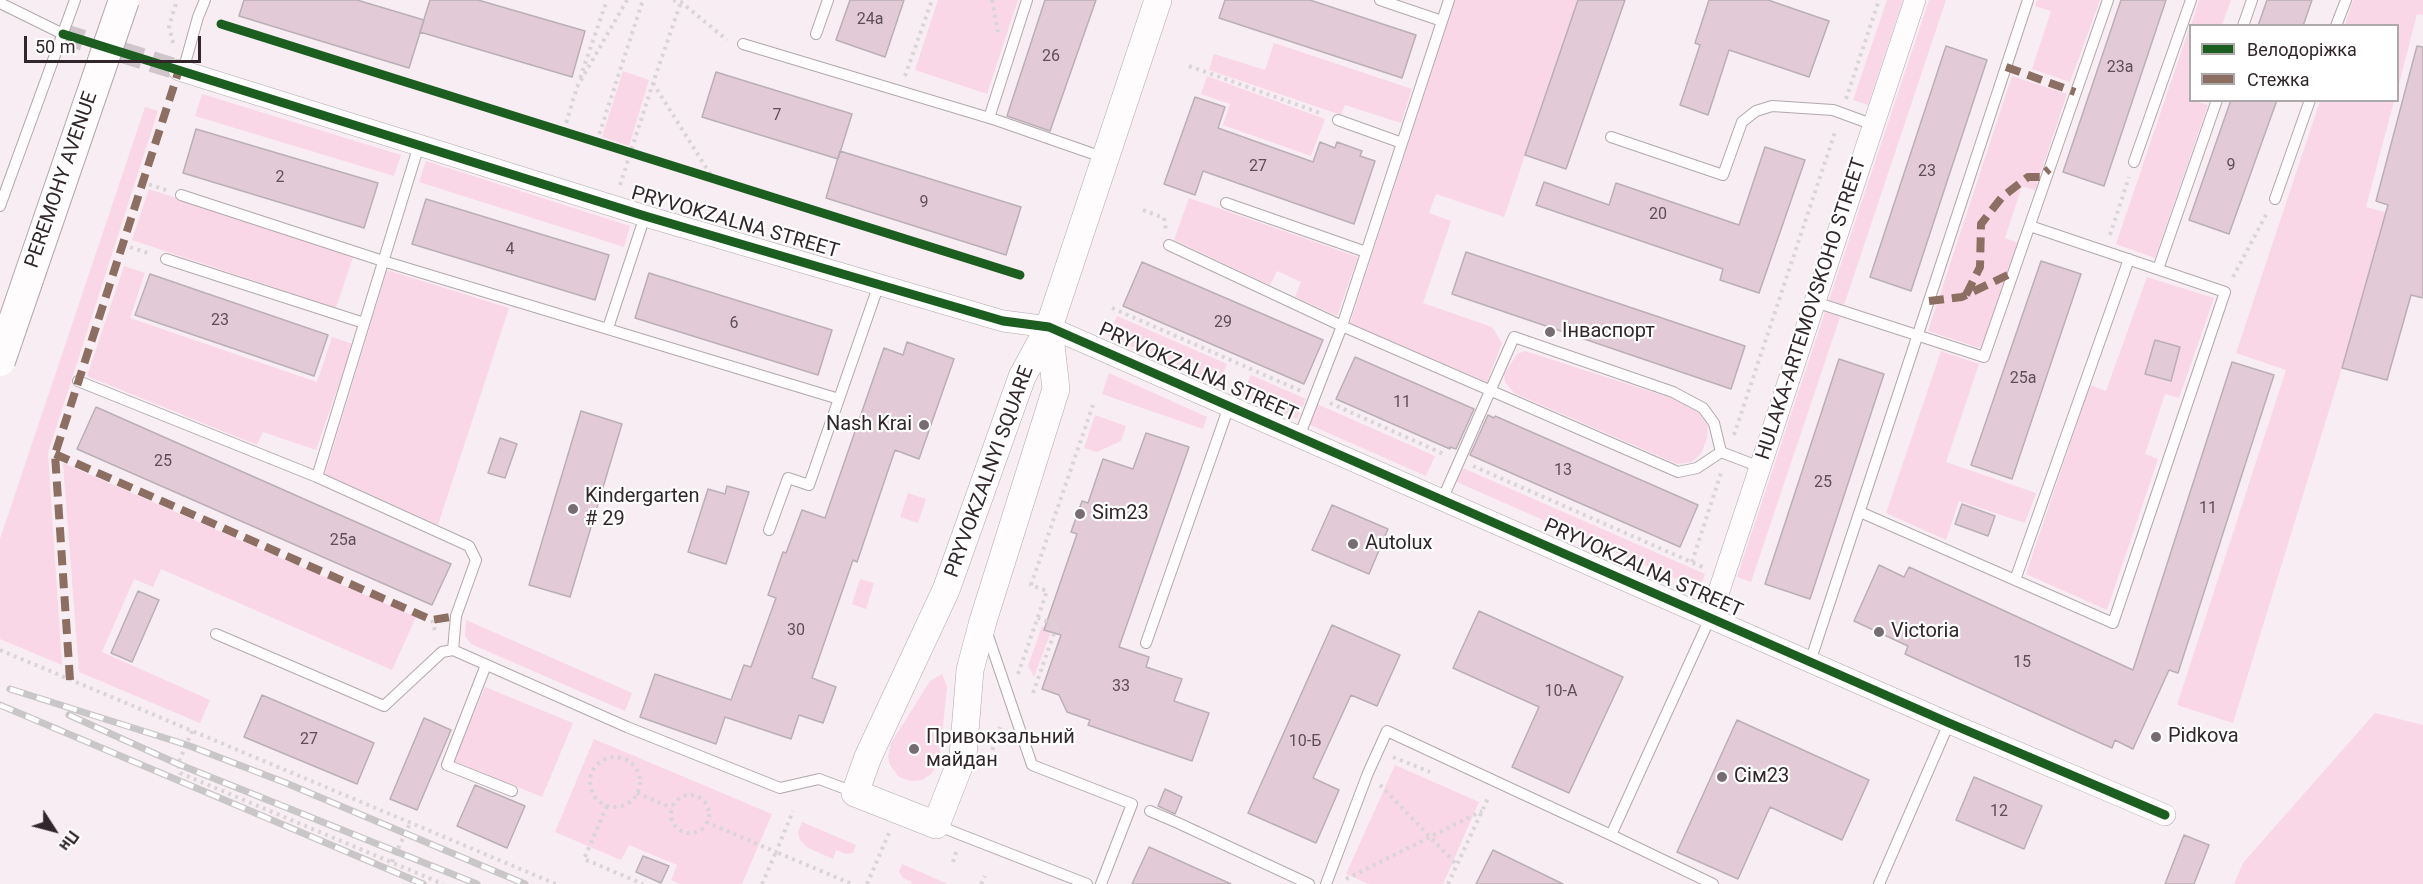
<!DOCTYPE html>
<html>
<head>
<meta charset="utf-8">
<style>
	body { margin:0 }
	#map { position:relative; width:2423px; height:884px; overflow:hidden; background:#f8edf2; font-family:Roboto,sans-serif }
	canvas { display:block }
	.legend { position:absolute; left:2189px; top:24px; width:210px; height:78px; box-sizing:border-box; background:#fff; border:2px solid #ada8aa; margin:0; padding:8px 10px; list-style:none; font-size:18px; color:#32262b }
	.legend li { display:flex; align-items:center; gap:12px; height:30px }
	.legend b { width:30px; border:2px solid #ada8aa }
	.north { position:absolute; left:24px; top:800px; width:60px; height:60px; -webkit-text-stroke:4px #fff; paint-order:stroke; rotate:126deg; font-size:16px; font-weight:700; line-height:24px; text-align:center; color:#32262b }
	.north::after { content:''; display:block; margin:auto; width:21px; height:27px; background:#32262b; clip-path:polygon(50% 0,100% 100%,50% 72%,0 100%) }
	.scale { position:absolute; left:24px; top:36px; width:177px; height:27px; box-sizing:border-box; border:3px solid #32262b; border-top:0; padding-left:8px; font-size:18px; line-height:21px; white-space:nowrap; color:#32262b; -webkit-text-stroke:4px #fff; paint-order:stroke }
</style>
</head>
<body>
<div id="map">
<canvas width="2423" height="884"></canvas>
<ul class="legend">
<li><b style="height:8px;background:#1b5e20"></b>Велодоріжка</li>
<li><b style="height:8px;background:#8d6e63"></b>Стежка</li>
</ul>
<div class="north">Пн</div>
<div class="scale">50 m</div>
</div>
<script>
const c = document.querySelector('canvas').getContext('2d');
c.lineJoin = 'round';
function fill(path, color) {
  c.fillStyle = color;
  c.fill(path, 'evenodd');
}
function shape(rows) {
  const path = new Path2D();
  for (const r of rows) {
    if (r.length === 3) {
      path.moveTo(r[0] + r[2], r[1]);
      path.arc(r[0], r[1], r[2], 0, 2 * Math.PI);
      continue;
    }
    path.moveTo(r[0], r[1]);
    for (let i = 2; i < r.length; i += 2) path.lineTo(r[i], r[i + 1]);
  }
  return path;
}
function strokePath(path, color, width, dash) {
  c.strokeStyle = color;
  c.lineWidth = width;
  c.lineCap = dash ? 'butt' : 'round';
  c.setLineDash(dash || []);
  c.stroke(path);
}
function write(font, color, halo, rows, align = 'center') {
  c.font = font + ' Roboto,sans-serif';
  c.lineWidth = 4.5;
  c.setLineDash([]);
  c.textBaseline = 'middle';
  c.strokeStyle = halo;
  c.fillStyle = color;
  for (const [text, x, y, turn = 0] of rows) {
    c.save();
    c.translate(x, y);
    c.rotate((+turn || 0) * Math.PI / 180);
    c.textAlign = isNaN(turn) ? turn : align;
    if (halo) c.strokeText(text, 0, 0);
    c.fillText(text, 0, 0);
    c.restore();
  }
}
fill(shape([
	[938,0,1018,0,987,94,915,70],
	[1455,0,1578,0,1504,217,1436,194,1429,213,1451,221,1423,303,1492,327,1502,343,1487,382,1350,323],
	[1887,0,1903,0,1868,105,1853,100],
	[1929,0,1946,0,1844,305,1829,300],
	[2037,0,2100,0,2070,82,2032,69,2051,11,2035,6],
	[2199,0,2231,0,2222,25,2191,26],
	[2353,0,2423,0,2423,15,2417,14,2398,88,2398,26,2345,25],
	[2190,26,2190,100,2208,105,2155,258,2116,244],
	[1274,43,1412,89,1401,123,1345,105,1341,115,1209,70,1214,54,1265,70],
	[623,71,649,80,629,146,602,137],
	[1207,76,1325,119,1311,156,1223,125,1230,104,1201,94],
	[2012,76,2067,94,2035,190,2022,186,2005,238,2018,243,1983,349,1928,331],
	[202,94,401,155,394,176,195,116],
	[2320,101,2394,101,2366,207,2423,222,2379,237,2342,368,2233,723,2177,705,2286,370,2236,353],
	[145,107,158,111,48,453,62,665,0,639,0,539],
	[426,161,630,226,624,247,419,182],
	[149,189,353,257,336,308,132,240],
	[1189,198,1358,257,1337,316,1295,297,1301,282,1277,271,1270,285,1174,240],
	[124,266,145,273,130,318,317,382,332,337,353,344,316,450,263,432,257,445,87,376],
	[387,270,509,308,438,525,325,474],
	[2147,277,2214,298,2179,398,2165,394,2145,454,2158,459,2107,610,2026,574,2090,385,2106,391],
	[1825,312,1840,317,1751,582,1737,577],
	[1117,316,1227,364,1218,385,1108,336],
	[1525,351,1674,399,1698,412,1708,425,1707,438,1702,452,1692,462,1677,464,1514,393,1505,382,1504,374,1517,354],
	[1941,351,1979,364,1946,462,2036,493,2025,523,1959,501,1946,540,1886,513],
	[1109,373,1207,417,1203,429,1102,394],
	[1251,375,1306,399,1297,419,1242,395],
	[1317,404,1435,456,1426,476,1308,424],
	[1095,415,1126,426,1121,441,1097,452,1084,448],
	[63,463,416,617,392,670,161,569,153,587,134,579,102,652,210,700,200,723,79,672],
	[1463,468,1705,574,1699,589,1457,482],
	[908,493,926,499,918,523,900,517],
	[860,579,874,583,866,609,852,604],
	[466,620,632,693,625,711,471,644,465,636],
	[1042,626,1052,629,1034,677,1028,666],
	[942,674,947,687,939,763,931,774,922,780,911,781,899,777,890,765,888,757,891,743,930,681],
	[485,687,573,723,542,797,454,761],
	[2375,713,2423,725,2423,884,2234,884,2243,863],
	[594,739,772,814,742,884,680,884,671,880,677,865,629,845,621,860,555,832],
	[1395,765,1479,802,1443,884,1369,884,1346,874],
	[802,822,856,845,853,853,846,854,836,850,833,859,808,848,800,840,798,832],
	[902,864,948,884,911,884,912,882,903,878,899,872]
]), '#fad7e6');
const building = shape([
	[244,0,357,0,424,20,409,68,239,16,244,0],
	[430,0,478,0,585,31,572,77,420,32,430,0],
	[850,0,904,0,885,57,836,40,850,0],
	[1045,0,1096,0,1050,131,1007,116,1045,0],
	[1225,0,1310,0,1416,35,1402,78,1219,18,1225,0],
	[1578,0,1625,0,1566,169,1525,155,1578,0],
	[1709,0,1768,0,1829,21,1809,77,1729,50,1708,115,1680,105,1700,45,1695,43,1709,0],
	[2121,0,2166,0,2104,186,2063,172,2121,0],
	[2267,0,2312,0,2303,26,2258,26,2267,0],
	[1946,46,1987,60,1911,291,1870,277,1946,46],
	[2417,46,2423,47,2423,298,2411,295,2387,380,2342,368,2388,205,2376,201,2417,46],
	[716,72,852,114,838,159,702,117,716,72],
	[1195,97,1225,107,1218,128,1313,162,1320,142,1335,148,1337,142,1362,151,1360,156,1375,161,1354,224,1203,171,1195,195,1164,184,1195,97],
	[2231,100,2277,100,2229,234,2189,220,2231,100],
	[196,129,378,183,364,228,183,173,196,129],
	[1765,147,1805,160,1759,293,1720,280,1723,269,1536,205,1544,182,1609,205,1616,183,1739,225,1765,147],
	[840,151,1021,207,1006,255,826,198,840,151],
	[426,199,609,255,595,300,412,244,426,199],
	[1466,252,1745,346,1731,389,1452,294,1466,252],
	[2041,261,2081,274,2012,479,1971,465,2041,261],
	[1142,262,1323,340,1304,384,1123,306,1142,262],
	[649,273,832,330,818,375,635,318,649,273],
	[150,274,328,335,314,376,135,315,150,274],
	[2155,340,2180,347,2171,381,2145,374,2155,340],
	[907,342,954,359,919,459,895,450,857,562,853,560,812,678,836,687,823,723,799,715,791,739,725,717,716,744,640,717,655,674,731,700,744,665,751,667,776,598,768,595,783,552,786,553,802,510,825,518,884,348,903,355,907,342],
	[1355,357,1474,409,1456,449,1450,447,1450,449,1336,399,1355,357],
	[1839,359,1884,374,1810,599,1765,584,1839,359],
	[2232,362,2274,375,2178,673,2169,670,2133,749,2115,740,2112,748,1905,654,1908,646,1854,621,1879,565,1904,577,1909,567,2133,670,2232,362],
	[96,407,451,564,432,605,77,449,96,407],
	[581,411,622,424,570,597,529,585,581,411],
	[1488,415,1494,418,1495,416,1698,505,1680,547,1470,455,1488,415],
	[1146,433,1189,447,1119,647,1149,657,1146,667,1182,679,1174,701,1209,713,1192,761,1088,725,1090,720,1067,712,1059,695,1042,689,1061,635,1044,630,1077,534,1071,532,1082,501,1088,503,1103,459,1133,469,1146,433],
	[500,438,517,444,505,478,488,473,500,438],
	[727,486,749,492,726,564,688,552,708,489,725,494,727,486],
	[1962,504,1995,516,1988,536,1955,524,1962,504],
	[1332,505,1388,529,1369,574,1312,550,1332,505],
	[138,591,159,600,132,662,111,653,138,591],
	[1479,611,1623,677,1569,793,1512,767,1539,707,1453,668,1479,611],
	[1332,625,1400,655,1377,706,1351,695,1313,778,1339,790,1316,843,1248,813,1332,625],
	[262,695,374,743,357,784,244,737,262,695],
	[424,718,451,730,417,810,390,799,424,718],
	[1737,720,1869,780,1842,840,1770,807,1738,879,1677,852,1737,720],
	[1974,777,2042,806,2024,849,1956,820,1974,777],
	[475,785,525,806,507,848,457,826,475,785],
	[1165,789,1182,797,1175,814,1158,806,1165,789],
	[2184,835,2209,845,2194,884,2165,884,2184,835],
	[1149,847,1231,884,1132,884,1149,847],
	[1493,850,1563,884,1476,884,1493,850],
	[643,856,669,866,661,883,636,872,643,856]
]);
fill(building, '#e2cbd6');
strokePath(building, '#baafb4', 1.5);
strokePath(shape([
	[63,34,179,70]
]), '#d0c5ca', 21, [21, 10]);
const service = shape([
	[1380,0,1442,21],
	[0,3,63,34],
	[2243,26,2252,0],
	[2336,26,2346,0],
	[816,34,828,0],
	[743,44,996,120,1105,158],
	[183,71,198,17,205,0],
	[989,118,1027,0],
	[1338,120,1402,143],
	[1611,137,1723,175,1742,122,1756,111,1772,106,1833,110,1874,125],
	[2134,162,2191,0],
	[181,195,383,261,839,399],
	[2275,199,2310,100],
	[1226,203,1366,252],
	[0,206,75,0],
	[1169,245,1342,326,1678,472,1697,468,1721,452,1760,467],
	[166,259,364,323],
	[2158,269,2217,100],
	[1815,302,1984,357,2108,0],
	[608,328,645,216],
	[78,381,317,477,469,546,476,560,456,616,453,650,627,727,780,788,819,779,854,792],
	[1299,437,1342,326,1449,0],
	[317,477,419,145],
	[1442,500,1514,337,1673,392,1703,408,1714,423,1721,452],
	[1860,512,2113,623,2225,292,2030,226],
	[769,530,788,478,809,485,879,284],
	[2015,580,2129,259],
	[986,630,1032,765,1132,804,1101,884],
	[216,634,384,706,442,652,453,650],
	[1146,643,1229,406],
	[1810,662,2028,0],
	[486,665,447,765,512,791],
	[1150,811,1178,823,1309,884],
	[936,825,1087,884],
	[1611,835,1713,884],
	[1326,884,1368,773,1387,731,1611,835,1710,618],
	[1879,884,1949,723]
]);
const minor = shape([
	[179,70,645,216,1003,321,1049,327,1949,723,2165,815],
	[1710,618,1915,0]
]);
const tertiary = shape([
	[1049,327,1056,389,983,621,970,670,963,756,936,825,855,793,868,757,946,590,1022,377,1049,327,1158,0]
]);
strokePath(service, '#b2a8ac', 12);
strokePath(minor, '#b2a8ac', 22);
strokePath(tertiary, '#b2a8ac', 28);
strokePath(shape([
	[673,0,681,2,727,40],
	[992,0,998,32],
	[221,24,1020,275],
	[173,43,169,26,177,0],
	[1189,66,1323,114],
	[905,76,932,0],
	[580,78,607,0],
	[653,83,712,177],
	[1846,99,1879,0],
	[564,130,577,87,627,0],
	[597,141,643,0],
	[142,182,166,190],
	[620,185,653,83,681,2],
	[1143,210,1164,218,1166,230],
	[2110,235,2129,177],
	[123,245,151,254],
	[2233,277,2267,213],
	[1112,308,1301,391],
	[1330,403,1446,455],
	[1734,435,1836,129],
	[1473,466,1705,568],
	[1692,562,1721,473],
	[432,620,436,634],
	[0,650,556,884],
	[1018,674,1047,591,1031,585,1094,402],
	[1033,693,1057,625,1038,618],
	[192,731,178,764,180,773,443,884],
	[615,782,25],
	[990,757,1000,727],
	[1393,757,1430,772],
	[1380,785,1457,865],
	[637,793,672,808],
	[690,814,19],
	[607,806,584,859,643,884],
	[706,822,776,852,793,811],
	[392,862,410,823],
	[953,862,957,849],
	[1346,879,1482,811],
	[762,884,776,852,852,884],
	[867,884,889,833],
	[981,884,985,876],
	[1448,884,1489,796]
]), '#d9d5d7', 4, [3, 4.5]);
strokePath(service, '#fefcfd', 10);
strokePath(minor, '#fefcfd', 21);
strokePath(tertiary, '#fefcfd', 27);
const rail = shape([
	[10,689,187,745,286,783,525,884],
	[0,705,423,884],
	[69,715,178,764,477,884]
]);
strokePath(rail, '#c8c6c7', 7);
strokePath(rail, '#fff', 4.5, [14]);
const secondaryBridge = shape([
	[0,361,124,0]
]);
strokePath(secondaryBridge, '#b2a8ac', 32, []);
strokePath(secondaryBridge, '#fefcfd', 30);
strokePath(shape([
	[2006,67,2075,92],
	[1966,295,1980,267,1981,224,2002,197,2028,177,2040,177,2049,169],
	[1929,301,1962,297,2014,272],
	[55,454,432,620,456,616],
	[70,680,55,454,179,70]
]), '#8d6e63', 8, [15, 8]);
strokePath(shape([
	[221,24,1020,275],
	[63,34,645,216,1003,321,1049,327,1949,723,2165,815]
]), '#1b5e20', 9);
for (const [x, y, r, color] of [
	[1550,332,6,"#776c71"],
	[924,425,6,"#776c71"],
	[573,509,6,"#776c71"],
	[1080,514,6,"#776c71"],
	[1353,544,6,"#776c71"],
	[1879,632,6,"#776c71"],
	[2156,737,6,"#776c71"],
	[914,749,6,"#776c71"],
	[1722,777,6,"#776c71"]
]) {
  const dot = new Path2D();
  dot.arc(x, y, r, 0, 2 * Math.PI);
  c.fillStyle = color;
  c.fill(dot);
  strokePath(dot, '#fff', 2);
}
write('16px', '#5e4f56', null, [
	["24а",870,20],
	["26",1051,57],
	["23а",2120,68],
	["7",777,116],
	["9",2231,166],
	["27",1258,167],
	["23",1927,172],
	["2",280,178],
	["9",924,203],
	["20",1658,215],
	["4",510,250],
	["23",220,321],
	["29",1223,323],
	["6",734,324],
	["25а",2023,379],
	["11",1402,403],
	["25",163,462],
	["13",1563,471],
	["25",1823,483],
	["11",2208,509],
	["25а",343,541],
	["30",796,631],
	["15",2022,663],
	["33",1121,687],
	["10-А",1561,692],
	["27",309,740],
	["10-Б",1305,742],
	["12",1999,812]
]);
write('20px', '#32262b', '#fff', [
	["PEREMOHY AVENUE",62,180,-71],
	["PRYVOKZALNA STREET",735,223,16],
	["HULAKA-ARTEMOVSKOHO STREET",1812,309,-72],
	["PRYVOKZALNA STREET",1198,373,24],
	["PRYVOKZALNYI SQUARE",990,472,-70],
	["PRYVOKZALNA STREET",1643,569,24]
]);
write('20px', '#32262b', '#fff', [
	["Інваспорт",1562,332],
	["Nash Krai",912,425,"right"],
	["Kindergarten",585,497],
	["# 29",585,520],
	["Sim23",1092,514],
	["Autolux",1365,544],
	["Victoria",1891,632],
	["Pidkova",2168,737],
	["Привокзальний",926,738],
	["майдан",926,761],
	["Сім23",1734,777]
], 'left');
</script>
</body>
</html>
